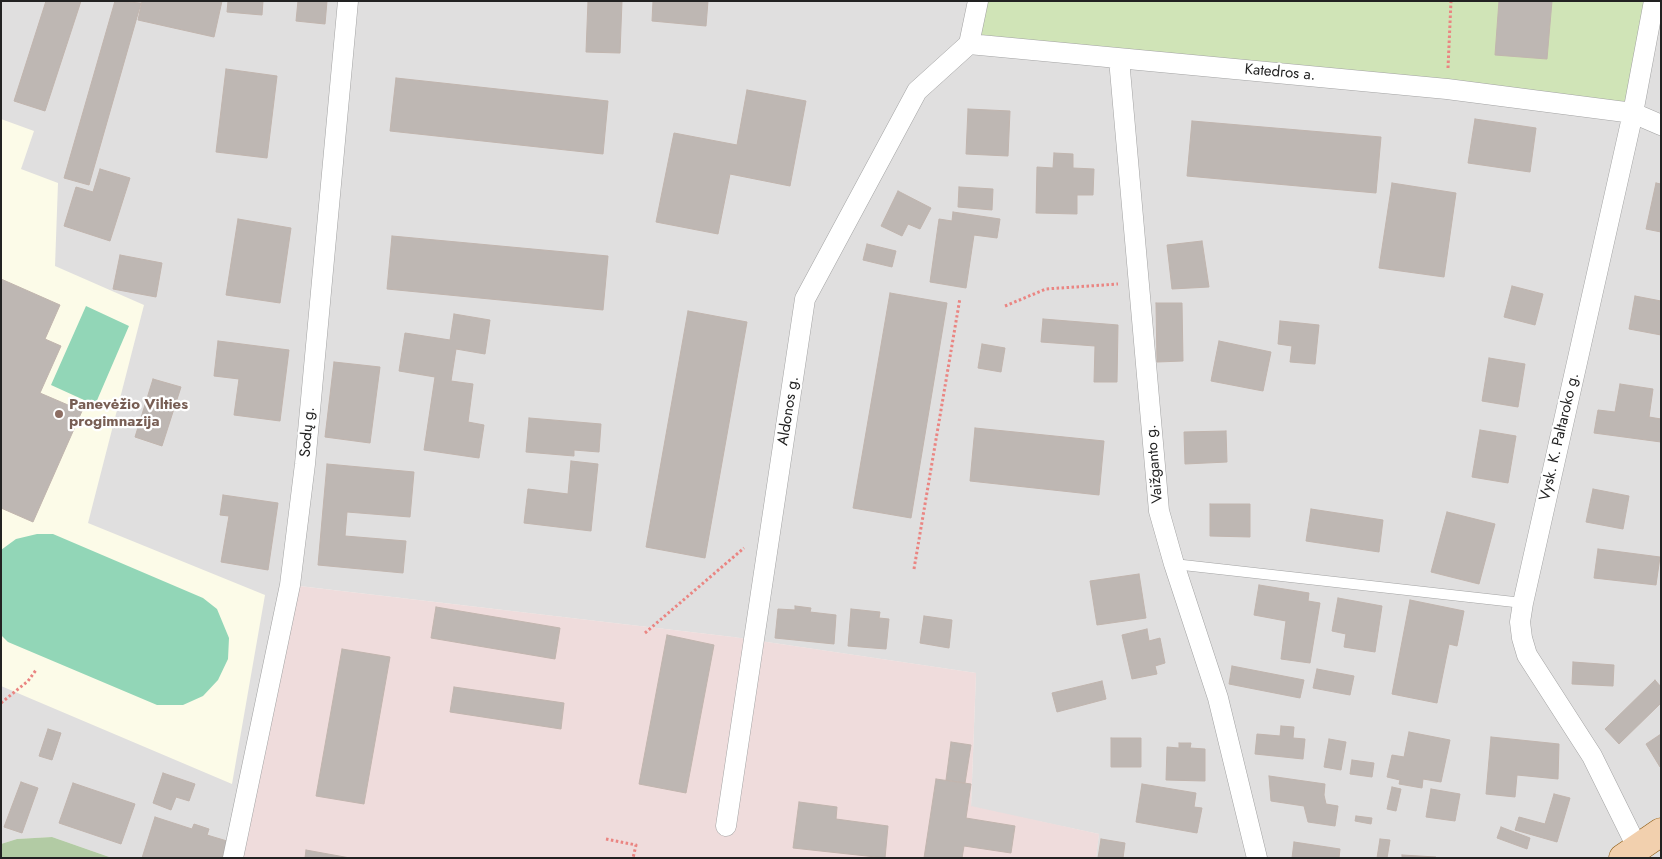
<!DOCTYPE html>
<html>
<head>
<meta charset="utf-8">
<style>
	body { margin:0 }
	#map { position:relative; width:1662px; height:859px; overflow:hidden; background:#f1eeea; font-family:Jost,sans-serif }
	canvas { display:block }
	.frame { position:absolute; inset:0; border:2px solid #222; pointer-events:none }
</style>
</head>
<body>
<div id="map">
<canvas width="1662" height="859"></canvas>
<div class="frame"></div>
</div>
<script>
const c = document.querySelector('canvas').getContext('2d');
c.lineJoin = 'round';
function fill(path, color) {
  c.fillStyle = color;
  c.fill(path, 'evenodd');
}
function shape(rows) {
  const path = new Path2D();
  for (const r of rows) {
    path.moveTo(r[0], r[1]);
    for (let i = 2; i < r.length; i += 2) path.lineTo(r[i], r[i + 1]);
  }
  return path;
}
function strokePath(path, color, width, dash) {
  c.strokeStyle = color;
  c.lineWidth = width;
  c.lineCap = dash ? 'butt' : 'round';
  c.setLineDash(dash || []);
  c.stroke(path);
}
function write(font, color, halo, rows, align = 'center') {
  c.font = font + ' Jost,sans-serif';
  c.lineWidth = 4.5;
  c.setLineDash([]);
  c.textBaseline = 'middle';
  c.strokeStyle = halo;
  c.fillStyle = color;
  for (const [text, x, y, turn = 0] of rows) {
    c.save();
    c.translate(x, y);
    c.rotate((+turn || 0) * Math.PI / 180);
    c.textAlign = isNaN(turn) ? turn : align;
    if (halo) c.strokeText(text, 0, 0);
    c.fillText(text, 0, 0);
    c.restore();
  }
}
fill(shape([
	[1,1,1661,1,1661,858,1096,858,1099,834,971,807,976,673,733,637,291,585,233,858,112,858,52,837,17,839,1,844]
]), '#e0dfdf');
fill(shape([
	[290,585,733,637,976,673,971,806,1099,834,1096,858,233,858]
]), '#efdcdc');
fill(shape([
	[1,119,34,131,21,169,58,183,55,266,144,305,88,523,265,595,232,784,1,686]
]), '#fcfbe8');
fill(shape([
	[977,1,1654,1,1633,113,969,44]
]), '#d0e4b7');
fill(shape([
	[52,837,112,858,1,858,1,844,17,839]
]), '#b2cba4');
fill(shape([
	[86,306,129,326,95,405,51,385],
	[37,534,53,534,203,598,217,609,229,638,228,659,218,680,203,696,183,705,157,705,8,642,1,635,1,550,16,539]
]), '#92d6b7');
const building = shape([
	[46,1,81,1,45,111,14,101,46,1],
	[115,1,141,3,89,185,64,178,115,1],
	[142,1,222,1,214,37,138,20,142,1],
	[228,1,263,1,262,15,227,12,228,1],
	[298,1,327,1,325,24,296,21,298,1],
	[588,1,622,1,620,53,586,52,588,1],
	[653,1,708,1,706,26,652,21,653,1],
	[1499,1,1552,1,1547,59,1495,55,1499,1],
	[226,69,277,76,267,158,216,152,226,69],
	[396,78,608,101,603,154,390,131,396,78],
	[747,90,806,101,790,186,730,174,718,234,656,222,674,133,737,145,747,90],
	[968,109,1010,111,1008,156,966,154,968,109],
	[1475,119,1536,128,1530,172,1468,163,1475,119],
	[1192,121,1381,137,1376,193,1187,176,1192,121],
	[1054,153,1073,154,1073,168,1094,169,1093,195,1077,195,1077,214,1036,213,1037,167,1053,168,1054,153],
	[100,169,130,178,110,241,64,226,76,187,93,192,100,169],
	[1392,183,1456,193,1444,277,1379,268,1392,183],
	[1656,183,1661,184,1661,232,1646,229,1656,183],
	[959,187,993,189,992,210,958,207,959,187],
	[898,191,931,208,920,229,908,224,902,236,881,226,898,191],
	[953,212,1000,219,997,238,974,235,966,288,930,282,939,219,952,221,953,212],
	[238,219,291,228,280,303,226,295,238,219],
	[392,236,608,256,603,310,387,289,392,236],
	[1202,241,1209,287,1172,289,1167,245,1202,241],
	[867,244,896,251,892,267,863,260,867,244],
	[120,255,162,263,156,297,113,289,120,255],
	[1,279,60,305,45,339,61,346,40,393,82,411,33,522,1,508,1,279],
	[1512,286,1543,294,1535,325,1504,317,1512,286],
	[890,293,947,303,911,518,853,508,890,293],
	[1635,296,1661,301,1661,335,1629,329,1635,296],
	[1156,303,1182,303,1183,361,1157,362,1156,303],
	[688,311,747,322,705,558,646,547,688,311],
	[454,314,490,320,485,354,456,349,451,381,473,384,468,422,484,425,479,458,424,450,435,377,399,371,405,333,450,340,454,314],
	[1043,319,1118,325,1117,382,1094,382,1095,346,1041,342,1043,319],
	[1280,321,1319,325,1315,364,1290,362,1292,346,1278,344,1280,321],
	[218,341,289,350,280,421,234,415,239,379,214,376,218,341],
	[1219,341,1271,352,1263,391,1211,381,1219,341],
	[982,344,1005,348,1001,372,978,368,982,344],
	[1489,358,1525,364,1518,407,1482,401,1489,358],
	[334,362,380,367,370,443,325,437,334,362],
	[153,379,181,387,162,446,135,437,153,379],
	[1620,384,1653,389,1649,417,1661,419,1661,442,1594,433,1598,410,1615,412,1620,384],
	[529,418,601,424,599,452,574,450,574,456,526,452,529,418],
	[975,428,1104,441,1099,495,970,481,975,428],
	[1480,430,1516,436,1508,483,1472,477,1480,430],
	[1226,431,1227,462,1185,464,1184,432,1226,431],
	[571,461,598,464,591,531,524,523,528,489,568,494,571,461],
	[327,464,414,472,410,517,347,512,345,536,406,541,403,573,318,565,327,464],
	[1593,489,1629,496,1623,529,1586,522,1593,489],
	[223,495,278,503,268,570,221,562,229,516,220,515,223,495],
	[1210,504,1250,504,1250,537,1210,536,1210,504],
	[1311,509,1383,520,1379,552,1306,541,1311,509],
	[1447,512,1495,524,1479,584,1431,572,1447,512],
	[1598,549,1660,557,1656,585,1594,578,1598,549],
	[1139,574,1146,618,1097,625,1090,581,1139,574],
	[1259,585,1309,593,1308,601,1320,603,1310,663,1281,659,1286,621,1254,615,1259,585],
	[1338,598,1382,606,1375,652,1344,647,1346,634,1332,631,1338,598],
	[1410,600,1464,611,1457,646,1449,644,1437,703,1392,694,1410,600],
	[795,606,811,608,810,612,836,615,834,644,775,638,778,609,795,610,795,606],
	[436,607,560,628,555,659,431,638,436,607],
	[851,609,880,612,879,618,889,619,886,649,848,646,851,609],
	[924,616,952,620,949,648,920,643,924,616],
	[1147,629,1149,641,1160,638,1165,663,1155,666,1157,674,1132,679,1122,635,1147,629],
	[667,635,714,645,686,793,639,784,667,635],
	[342,649,390,657,364,804,316,796,342,649],
	[1573,662,1614,665,1613,686,1572,684,1573,662],
	[1232,666,1304,680,1300,698,1229,684,1232,666],
	[1317,669,1354,676,1350,695,1313,688,1317,669],
	[1655,680,1661,687,1661,703,1619,744,1605,729,1655,680],
	[1102,681,1106,699,1057,712,1052,693,1102,681],
	[454,687,564,703,561,729,450,712,454,687],
	[1281,726,1294,727,1293,738,1305,739,1303,759,1255,754,1257,734,1280,736,1281,726],
	[48,729,61,733,52,760,39,756,48,729],
	[1409,732,1450,740,1441,782,1423,779,1422,788,1399,784,1400,780,1387,777,1392,755,1404,757,1409,732],
	[1661,734,1661,766,1660,767,1646,744,1661,734],
	[1491,737,1559,744,1558,779,1517,775,1515,797,1486,794,1491,737],
	[1111,738,1141,738,1141,767,1111,767,1111,738],
	[1329,739,1346,742,1341,770,1324,767,1329,739],
	[951,742,971,745,965,783,946,780,951,742],
	[1179,743,1191,743,1190,748,1205,749,1205,781,1166,780,1167,747,1179,748,1179,743],
	[1352,760,1374,763,1372,777,1350,774,1352,760],
	[163,773,195,784,189,801,176,797,171,810,153,803,163,773],
	[1269,776,1325,784,1324,795,1326,804,1338,806,1335,826,1308,822,1304,806,1271,801,1269,776],
	[936,779,971,784,966,818,1015,826,1011,853,964,846,962,858,924,858,936,779],
	[21,782,38,788,22,833,4,827,21,782],
	[73,783,135,804,121,844,59,823,73,783],
	[1142,784,1196,793,1194,807,1202,808,1197,833,1136,822,1142,784],
	[1392,787,1401,789,1396,811,1387,809,1392,787],
	[1431,789,1460,794,1455,821,1426,817,1431,789],
	[1554,794,1570,798,1557,842,1515,830,1519,817,1545,824,1554,794],
	[799,802,837,807,836,819,888,826,885,858,793,848,799,802],
	[1356,816,1372,818,1371,824,1355,821,1356,816],
	[155,817,192,829,194,824,209,829,207,835,227,841,222,858,142,858,155,817],
	[1501,827,1530,838,1527,849,1497,838,1501,827],
	[1101,839,1125,843,1123,858,1098,858,1101,839],
	[1380,839,1390,840,1387,858,1377,858,1380,839],
	[1294,842,1340,849,1339,858,1292,858,1294,842],
	[306,850,350,858,305,858,306,850],
	[1402,855,1436,857,1436,858,1402,858,1402,855]
]);
fill(building, '#beb7b3');
strokePath(building, '#c1b5ae', 1);
const service = shape([
	[1174,564,1523,603]
]);
const minor = shape([
	[969,44,1447,89,1633,113,1661,125],
	[969,44,978,1],
	[1119,59,1159,511,1174,564,1218,698,1257,858],
	[726,826,805,299,917,91,969,44],
	[1637,847,1592,756,1527,655,1522,638,1520,622,1523,603,1633,113,1654,1],
	[233,858,290,585,305,464,348,1]
]);
const primary = shape([
	[1623,858,1661,832]
]);
strokePath(service, '#a3a3a3', 11);
strokePath(minor, '#a3a3a3', 21);
strokePath(primary, '#8e5c12', 29);
strokePath(shape([
	[1448,68,1451,1],
	[1005,306,1046,289,1118,284],
	[914,569,960,298],
	[645,633,744,548],
	[1,703,28,681,36,670],
	[606,839,636,845,633,858]
]), '#ea8582', 3, [2.5, 2.5]);
strokePath(service, '#fff', 10);
strokePath(minor, '#fff', 20);
strokePath(primary, '#f2d0ae', 28);
for (const [x, y, r, color] of [
	[59,414,5,"#8d6e63"]
]) {
  const dot = new Path2D();
  dot.arc(x, y, r, 0, 2 * Math.PI);
  c.fillStyle = color;
  c.fill(dot);
  strokePath(dot, '#fff', 2);
}
write('15px', '#222', '#fff', [
	["Katedros a.",1280,73,5],
	["Aldonos g.",789,411,-81],
	["Sodų g.",308,432,-85],
	["Vysk. K. Paltaroko g.",1560,437,-77],
	["Vaižganto g.",1155,464,-95]
]);
write('bold 15px', '#785e54', '#fff', [
	["Panevėžio Vilties",69,405],
	["progimnazija",69,422]
], 'left');
</script>
</body>
</html>
